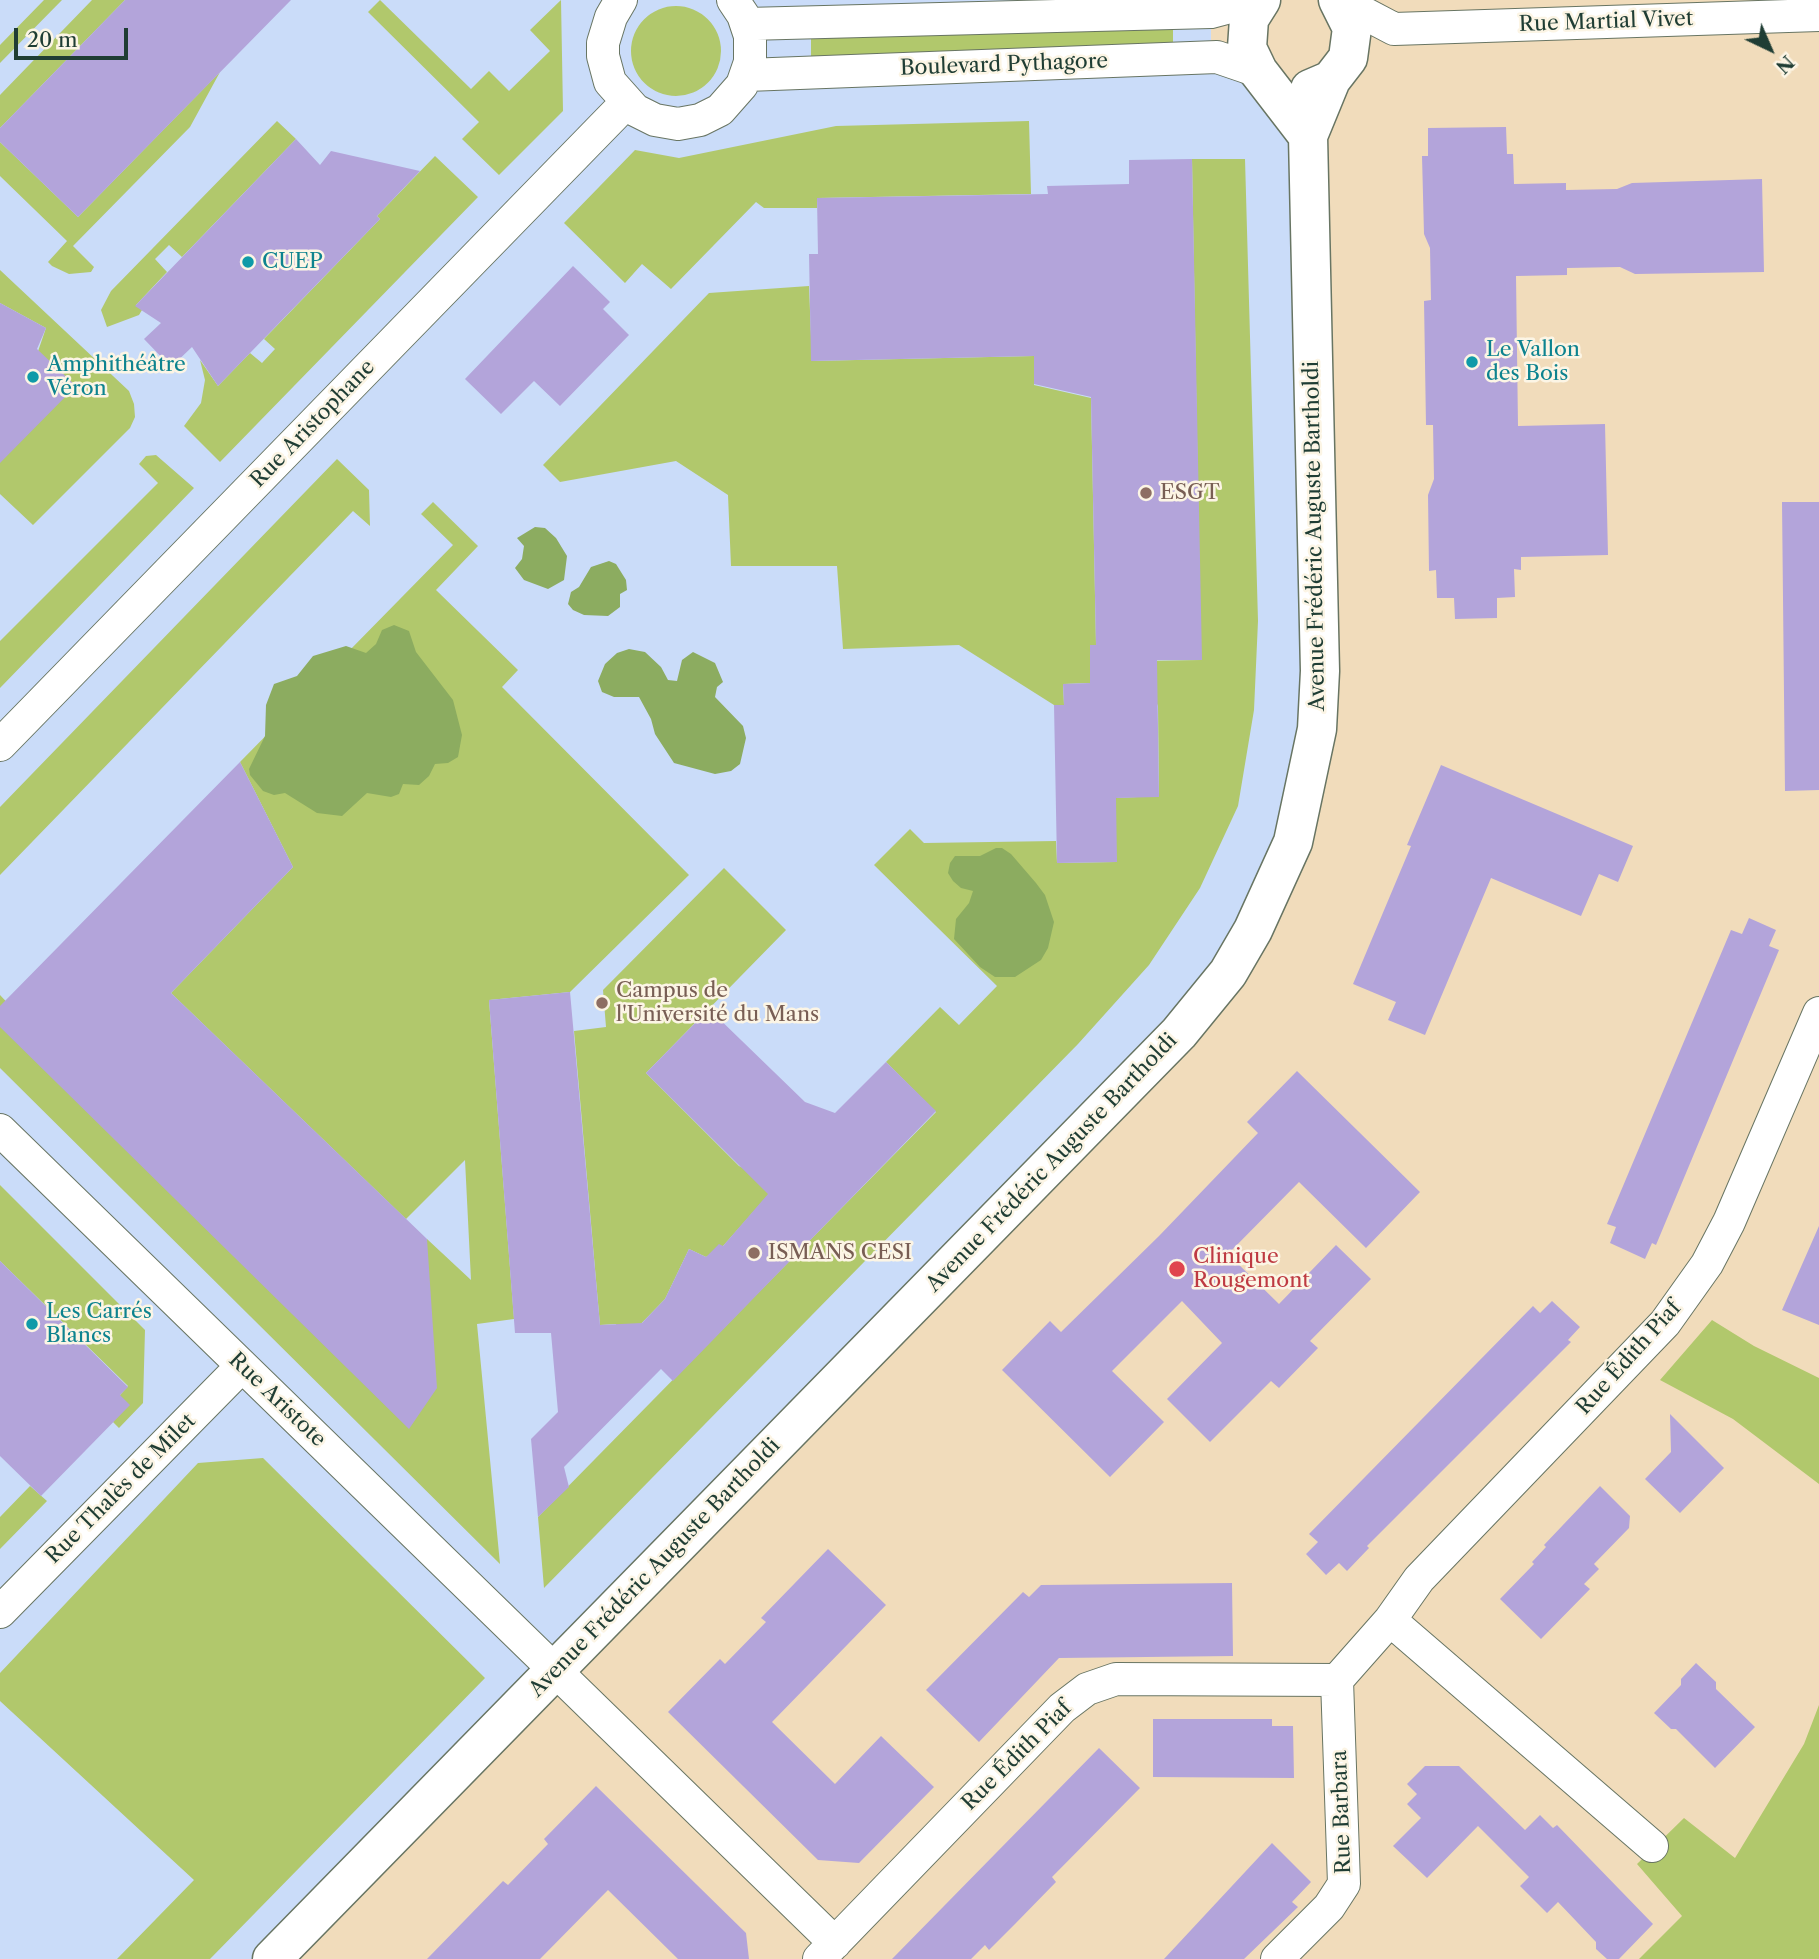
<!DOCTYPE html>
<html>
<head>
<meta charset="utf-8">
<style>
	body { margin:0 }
	#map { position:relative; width:1819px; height:1959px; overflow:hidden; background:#f1dcbb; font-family:"Libre Caslon Text",serif }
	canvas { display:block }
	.north { position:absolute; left:1735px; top:14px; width:70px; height:70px; -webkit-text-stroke:5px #fcf5e5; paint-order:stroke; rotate:136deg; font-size:19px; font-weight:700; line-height:28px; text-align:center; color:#1f3d34 }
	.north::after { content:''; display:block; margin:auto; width:24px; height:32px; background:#1f3d34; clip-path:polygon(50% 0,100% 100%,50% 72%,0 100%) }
	.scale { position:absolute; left:14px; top:28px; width:114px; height:32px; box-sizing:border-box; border:4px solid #1f3d34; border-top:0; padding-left:9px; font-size:21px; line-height:24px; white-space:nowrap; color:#1f3d34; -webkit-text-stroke:5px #fcf5e5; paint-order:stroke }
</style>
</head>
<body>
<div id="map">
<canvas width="1819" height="1959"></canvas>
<div class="north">N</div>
<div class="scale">20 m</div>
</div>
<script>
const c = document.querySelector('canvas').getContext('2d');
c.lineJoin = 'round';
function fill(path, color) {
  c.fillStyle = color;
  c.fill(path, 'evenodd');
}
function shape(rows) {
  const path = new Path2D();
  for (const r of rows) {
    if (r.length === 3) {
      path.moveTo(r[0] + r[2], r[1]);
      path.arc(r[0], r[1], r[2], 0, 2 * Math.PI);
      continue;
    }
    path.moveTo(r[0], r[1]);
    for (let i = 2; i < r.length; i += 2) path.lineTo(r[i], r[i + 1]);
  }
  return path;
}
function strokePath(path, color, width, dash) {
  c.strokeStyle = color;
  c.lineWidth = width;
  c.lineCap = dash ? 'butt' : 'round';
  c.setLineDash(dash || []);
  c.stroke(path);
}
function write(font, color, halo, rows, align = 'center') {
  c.font = font + ' "Libre Caslon Text",serif';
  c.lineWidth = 5;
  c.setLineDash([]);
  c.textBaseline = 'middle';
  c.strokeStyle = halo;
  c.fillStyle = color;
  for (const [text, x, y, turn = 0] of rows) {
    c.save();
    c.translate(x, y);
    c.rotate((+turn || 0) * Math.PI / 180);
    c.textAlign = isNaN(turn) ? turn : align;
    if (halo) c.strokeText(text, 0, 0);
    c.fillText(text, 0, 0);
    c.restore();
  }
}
fill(shape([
	[0,0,1257,0,1211,12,1211,56,1308,136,1320,671,1253,930,272,1959,0,1959]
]), '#cadcf9');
fill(shape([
	[44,0,62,0,0,63,0,45],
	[92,0,125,0,0,128,0,95],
	[380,0,471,89,489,71,509,91,550,51,530,30,561,0,563,111,499,175,462,139,479,122,368,12],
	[676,51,45],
	[1173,24,1173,48,811,57,811,33],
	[220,72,190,127,73,246,94,267,91,272,69,274,52,266,48,262,67,241,0,176,0,142,78,217],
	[277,121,296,139,182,257,169,245,155,259,167,272,136,305,142,310,139,315,107,327,101,310,111,291],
	[1029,121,1031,194,817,198,817,208,764,208,756,202,671,289,642,264,625,283,564,223,635,150,679,158,836,126],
	[435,156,478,197,220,462,184,426,201,403,205,380,200,360,218,386,250,353,262,363,275,349,264,339,380,219,377,216],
	[1192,159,1245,159,1258,621,1254,710,1238,806,1200,888,1149,965,1078,1044,544,1588,538,1517,936,1112,886,1062,940,1007,959,1025,997,986,874,865,910,829,924,843,1056,841,1057,863,1116,862,1116,798,1159,796,1158,706,1138,661,1201,660],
	[0,270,129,391,134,404,135,417,130,428,33,525,0,494,0,462,46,328,0,303],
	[809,286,812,361,1034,356,1034,385,1091,398,1096,645,1090,645,1090,683,1063,684,1064,705,1054,705,959,645,843,649,837,566,731,566,728,495,676,461,560,482,543,465,709,293],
	[156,455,194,488,0,688,0,641,158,483,139,464,146,456],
	[337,459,369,490,370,526,353,511,0,875,0,807],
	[433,502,478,546,436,590,518,670,502,687,689,875,570,992,489,1000,514,1319,477,1324,500,1564,0,1068,0,995,409,1428,427,1239,471,1280,465,1160,406,1219,171,993,293,867,240,762,453,545,421,514],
	[724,868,786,930,646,1073,739,1166,778,1184,723,1246,706,1257,689,1249,665,1299,632,1333,618,1334,616,1324,600,1325,574,1031,606,1027,603,990],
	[0,1185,145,1330,143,1403,119,1428,113,1422,120,1395,128,1386,0,1261],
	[1712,1320,1754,1346,1819,1378,1819,1484,1733,1419,1660,1380],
	[263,1458,485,1678,210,1959,117,1959,194,1880,0,1701,0,1673,198,1463],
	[30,1486,47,1501,0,1549,0,1517],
	[1819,1705,1819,1959,1639,1959,1682,1916,1637,1864,1684,1818,1735,1858,1804,1744]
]), '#b1c86c');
fill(shape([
	[535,527,545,528,556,538,567,556,564,580,548,589,524,580,515,568,522,559,524,546,517,538],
	[609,561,616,564,626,580,627,590,620,594,620,607,608,616,584,615,573,610,568,604,571,592,579,587,591,567],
	[394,625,409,631,416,652,453,700,462,735,458,757,448,763,435,764,429,776,419,785,403,784,399,794,391,797,367,793,342,816,317,813,285,793,274,795,263,791,250,775,249,769,265,736,266,705,274,684,297,676,313,656,346,646,366,653,376,644,382,630],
	[629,649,645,652,661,667,668,680,677,681,682,660,693,652,715,663,723,682,717,687,715,697,743,726,746,738,740,764,731,771,715,774,674,763,655,734,651,719,639,697,614,697,602,692,598,681,605,664,617,653],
	[996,848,1002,848,1011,854,1036,883,1045,895,1054,922,1048,948,1041,960,1015,977,995,977,980,967,954,939,956,919,969,903,973,891,961,888,953,881,948,873,950,863,955,856,980,856]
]), '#8cac60');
fill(shape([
	[125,0,291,0,78,217,0,142,0,128],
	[1506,127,1507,154,1513,154,1514,184,1566,183,1566,190,1617,189,1632,183,1762,179,1764,272,1635,274,1620,267,1567,268,1567,275,1516,276,1518,426,1605,424,1608,555,1521,557,1521,570,1514,569,1515,597,1497,598,1497,618,1455,619,1454,598,1437,598,1436,570,1429,571,1428,495,1434,479,1433,425,1426,425,1424,301,1431,300,1430,248,1424,234,1422,156,1428,156,1428,128],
	[296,139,320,165,331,151,420,171,377,216,380,219,218,386,192,347,171,367,144,339,161,323,135,306],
	[1192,159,1202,660,1157,660,1159,797,1116,798,1117,862,1057,863,1054,705,1064,705,1063,684,1090,683,1090,645,1096,645,1091,397,1034,384,1034,356,811,361,809,254,818,254,817,198,1048,194,1047,186,1129,184,1129,160],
	[573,266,610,302,603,309,629,335,560,406,534,381,501,414,465,379],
	[0,303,46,328,37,349,76,386,0,463],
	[1782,502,1819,502,1819,790,1785,791],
	[240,762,293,867,171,993,427,1239,437,1388,409,1429,0,1027,0,1006],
	[1441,765,1633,846,1618,882,1599,874,1581,916,1491,878,1425,1035,1388,1020,1396,1002,1353,984,1411,846,1407,845],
	[1749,918,1776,930,1769,946,1779,950,1656,1245,1652,1243,1645,1259,1610,1243,1616,1227,1607,1224,1731,930,1742,934],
	[570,992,600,1325,642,1323,665,1299,689,1249,706,1257,719,1244,723,1246,768,1194,646,1073,709,1009,805,1102,835,1113,886,1062,936,1111,673,1381,661,1369,564,1467,569,1487,538,1517,531,1439,558,1412,551,1333,515,1333,489,1000],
	[1297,1071,1420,1192,1366,1248,1299,1182,1228,1254,1279,1304,1336,1245,1371,1279,1310,1341,1318,1348,1279,1388,1271,1381,1210,1442,1167,1399,1222,1343,1182,1301,1112,1371,1164,1422,1110,1477,1002,1370,1050,1321,1061,1332,1159,1236,1258,1133,1247,1122],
	[1819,1226,1819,1325,1782,1310],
	[0,1261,128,1387,120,1395,130,1405,41,1496,0,1456],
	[1552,1301,1580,1327,1568,1340,1571,1342,1367,1546,1369,1548,1347,1571,1339,1563,1326,1575,1306,1554,1318,1542,1309,1534,1533,1306,1540,1313],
	[1670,1414,1724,1468,1680,1513,1645,1479,1671,1452],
	[1600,1486,1630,1516,1629,1528,1594,1564,1599,1569,1584,1584,1590,1589,1541,1639,1500,1599,1534,1564,1532,1562,1546,1547,1544,1545],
	[828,1549,886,1605,772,1722,835,1784,881,1736,934,1787,859,1863,818,1860,668,1712,720,1659,725,1664,766,1622,761,1618],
	[1232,1583,1233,1656,1059,1658,979,1742,926,1690,1023,1592,1029,1597,1041,1585],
	[1696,1663,1716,1682,1716,1689,1755,1727,1715,1768,1676,1729,1671,1729,1654,1713,1681,1685,1681,1679],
	[1153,1719,1272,1719,1272,1726,1293,1726,1294,1778,1153,1777],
	[1099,1748,1140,1788,1052,1877,1056,1882,1015,1924,989,1950,985,1945,971,1959,892,1959],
	[1425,1766,1459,1766,1525,1830,1540,1815,1553,1828,1557,1825,1653,1924,1619,1959,1607,1959,1596,1949,1596,1942,1558,1902,1547,1913,1520,1886,1529,1877,1478,1826,1427,1878,1393,1846,1421,1818,1407,1804,1417,1794,1407,1784],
	[596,1786,746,1933,749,1959,678,1959,608,1890,540,1959,427,1959,503,1881,508,1885,548,1844,544,1839],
	[1272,1843,1311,1882,1292,1902,1298,1907,1244,1959,1164,1959]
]), '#b3a4da');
const street = shape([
	[621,0,611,17,603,43,603,56,610,82,635,110,655,120,678,124,700,120,720,110,742,85,750,62,750,36,743,15,733,0],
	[1339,0,1394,29,1819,15],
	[747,24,1211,12,1256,0],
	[747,75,1217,57,1258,71],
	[0,745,626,103],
	[0,1130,835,1943],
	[0,1612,242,1366],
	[1390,1620,1652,1846],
	[819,1959,1062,1708,1087,1689,1116,1679,1337,1680,1390,1620,1419,1579,1665,1323,1707,1264,1729,1222,1819,1013],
	[1277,1959,1329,1907,1344,1884,1337,1680]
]);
const secondary = shape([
	[1261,0,1249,19,1247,48,1258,71,1308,136],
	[1310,89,1331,80,1348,58,1352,28,1338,0],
	[272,1959,1179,1033,1228,973,1253,930,1293,842,1317,729,1320,671,1308,136,1331,80]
]);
strokePath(street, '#687563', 34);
strokePath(secondary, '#687563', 41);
strokePath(street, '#fff', 32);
strokePath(secondary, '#fff', 38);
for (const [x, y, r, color] of [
	[248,262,7,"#0f9aa8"],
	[1472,362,7,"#0f9aa8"],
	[33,377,7,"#0f9aa8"],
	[1146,493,7,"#8d6e63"],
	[602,1003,7,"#8d6e63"],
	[754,1253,7,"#8d6e63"],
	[1177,1269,9,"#e0444e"],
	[32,1324,7,"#0f9aa8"]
]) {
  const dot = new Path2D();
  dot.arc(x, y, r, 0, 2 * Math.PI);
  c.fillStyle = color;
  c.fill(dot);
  strokePath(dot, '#fcf5e5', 2.5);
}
write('21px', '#1f3d34', '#fcf5e5', [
	["Rue Martial Vivet",1606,22,-2],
	["Boulevard Pythagore",1004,65,-2],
	["Rue Aristophane",313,424,-46],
	["Avenue Frédéric Auguste Bartholdi",1315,536,-91],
	["Avenue Frédéric Auguste Bartholdi",1052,1163,-46],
	["Rue Édith Piaf",1629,1358,-48],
	["Rue Aristote",277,1400,44],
	["Rue Thalès de Milet",121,1489,-45],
	["Avenue Frédéric Auguste Bartholdi",655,1568,-46],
	["Rue Édith Piaf",1017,1756,-45],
	["Rue Barbara",1342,1812,-92]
]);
write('21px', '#0d838f', '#fcf5e5', [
	["CUEP",262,262],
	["Le Vallon",1486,350],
	["des Bois",1486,374],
	["Amphithéâtre",47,365],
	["Véron",47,389],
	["Les Carrés",46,1312],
	["Blancs",46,1336]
], 'left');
write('21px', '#785e54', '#fcf5e5', [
	["ESGT",1160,493],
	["Campus de",616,991],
	["l'Université du Mans",616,1015],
	["ISMANS CESI",768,1253]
], 'left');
write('21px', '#be3a42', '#fcf5e5', [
	["Clinique",1193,1257],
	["Rougemont",1193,1281]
], 'left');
</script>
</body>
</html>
